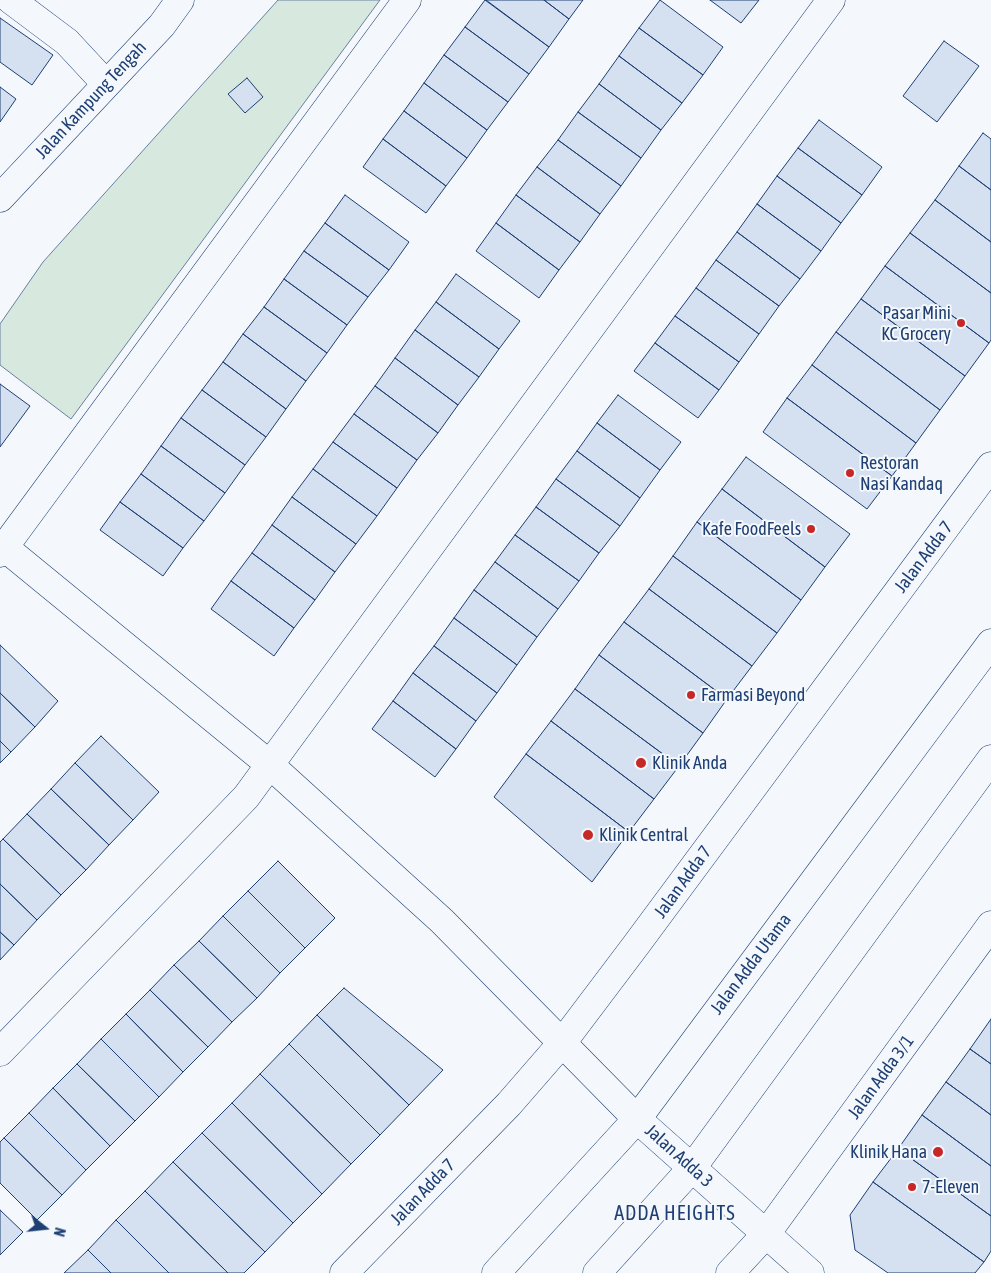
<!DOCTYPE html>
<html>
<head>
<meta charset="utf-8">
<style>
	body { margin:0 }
	#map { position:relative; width:991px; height:1273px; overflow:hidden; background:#f4f7fb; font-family:"Asap Condensed",sans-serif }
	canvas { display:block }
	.north { position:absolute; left:20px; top:1203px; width:50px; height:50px; -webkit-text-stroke:4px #f4f7fb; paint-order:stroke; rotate:106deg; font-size:14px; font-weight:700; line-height:20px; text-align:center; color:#1d3f73 }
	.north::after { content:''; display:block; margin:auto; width:18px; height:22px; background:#1d3f73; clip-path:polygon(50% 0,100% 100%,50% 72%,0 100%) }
</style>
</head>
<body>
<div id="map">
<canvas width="991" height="1273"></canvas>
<div class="north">N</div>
</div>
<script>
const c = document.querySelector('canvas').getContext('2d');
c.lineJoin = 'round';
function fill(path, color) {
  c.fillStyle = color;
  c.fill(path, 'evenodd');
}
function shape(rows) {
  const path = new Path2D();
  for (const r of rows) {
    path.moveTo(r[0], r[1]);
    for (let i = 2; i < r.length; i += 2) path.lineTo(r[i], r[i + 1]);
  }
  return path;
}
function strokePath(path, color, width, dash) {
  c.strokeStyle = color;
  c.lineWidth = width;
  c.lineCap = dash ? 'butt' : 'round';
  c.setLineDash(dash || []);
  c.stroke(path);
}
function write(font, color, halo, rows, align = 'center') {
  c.font = font + ' "Asap Condensed",sans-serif';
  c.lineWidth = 4;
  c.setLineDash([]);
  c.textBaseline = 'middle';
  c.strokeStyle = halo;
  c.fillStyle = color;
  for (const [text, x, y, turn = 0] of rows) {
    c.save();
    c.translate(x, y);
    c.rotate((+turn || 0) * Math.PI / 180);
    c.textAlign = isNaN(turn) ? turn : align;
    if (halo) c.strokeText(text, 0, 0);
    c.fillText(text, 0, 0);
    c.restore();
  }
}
const green = shape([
	[278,0,380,0,71,419,0,365,0,324,43,262,278,0]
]);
fill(green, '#d7e8df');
strokePath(green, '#687fa3', 1);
const building = shape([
	[485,0,549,47,529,74,465,27,485,0],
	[486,0,544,0,569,19,549,47,486,0],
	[544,0,583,0,569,19,544,0],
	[660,0,723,47,703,75,639,28,660,0],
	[710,0,759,0,741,23,710,0],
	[0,18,53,55,32,85,0,62,0,18],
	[465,27,529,74,508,102,444,55,465,27],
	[639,28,703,75,682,103,619,56,639,28],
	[944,41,979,66,937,122,903,96,944,41],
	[444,55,508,102,487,130,424,83,444,55],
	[619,56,682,103,661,130,599,84,619,56],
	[247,78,263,97,245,113,228,94,247,78],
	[424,83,487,130,467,158,404,111,424,83],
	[599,84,661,130,641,158,578,112,599,84],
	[0,87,16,99,0,122,0,87],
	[404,111,467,158,446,186,383,139,404,111],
	[578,112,641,158,621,186,558,140,578,112],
	[819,120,882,167,862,195,798,148,819,120],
	[983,133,991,139,991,190,959,166,983,133],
	[383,139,446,186,426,213,363,167,383,139],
	[558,140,621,186,600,214,537,167,558,140],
	[798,148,862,195,841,223,777,176,798,148],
	[959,166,991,190,991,242,935,200,959,166],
	[537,167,600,214,580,242,516,195,537,167],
	[777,176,841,223,821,251,757,204,777,176],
	[345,195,409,242,389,270,325,223,345,195],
	[516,195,580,242,559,270,496,223,516,195],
	[935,200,991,242,991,293,910,233,935,200],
	[757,204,821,251,800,279,737,232,757,204],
	[325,223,389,270,368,297,304,251,325,223],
	[496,223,559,270,539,298,476,251,496,223],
	[737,232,800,279,779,306,716,260,737,232],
	[910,233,991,293,991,340,989,343,885,266,910,233],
	[304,251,368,297,347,325,284,279,304,251],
	[716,260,779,306,759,334,696,288,716,260],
	[885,266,989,343,965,376,861,299,885,266],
	[456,274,520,321,499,349,436,302,456,274],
	[284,279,347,325,327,353,264,307,284,279],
	[696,288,759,334,739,362,675,316,696,288],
	[861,299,965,376,940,410,836,332,861,299],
	[436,302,499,349,479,377,415,330,436,302],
	[264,307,327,353,306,381,243,334,264,307],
	[675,316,739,362,719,390,655,343,675,316],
	[415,330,479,377,458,405,395,358,415,330],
	[836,332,940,410,916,443,812,365,836,332],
	[243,334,306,381,286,409,223,362,243,334],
	[655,343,719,390,698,418,634,371,655,343],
	[395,358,458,405,438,433,375,386,395,358],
	[223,362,286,409,266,437,202,390,223,362],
	[812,365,916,443,892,476,787,398,812,365],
	[0,384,30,406,0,447,0,384],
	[375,386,438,433,417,460,354,414,375,386],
	[202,390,266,437,245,465,181,418,202,390],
	[618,395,681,442,660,470,597,423,618,395],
	[787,398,892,476,867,509,763,432,787,398],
	[354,414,417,460,397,488,333,442,354,414],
	[181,418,245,465,225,493,161,446,181,418],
	[597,423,660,470,640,498,577,451,597,423],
	[333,442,397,488,377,516,313,469,333,442],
	[161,446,225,493,204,521,141,474,161,446],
	[577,451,640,498,620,526,556,479,577,451],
	[746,457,850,534,825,567,722,489,746,457],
	[313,469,377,516,356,544,292,497,313,469],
	[141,474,204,521,183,548,120,502,141,474],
	[556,479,620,526,599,553,536,507,556,479],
	[722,489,825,567,801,600,697,522,722,489],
	[292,497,356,544,335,572,272,525,292,497],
	[120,502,183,548,163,576,100,530,120,502],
	[536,507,599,553,579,581,515,535,536,507],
	[697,522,801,600,777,633,673,556,697,522],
	[272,525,335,572,315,600,252,553,272,525],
	[515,535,579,581,558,609,495,562,515,535],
	[252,553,315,600,294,628,231,581,252,553],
	[673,556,777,633,752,666,649,589,673,556],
	[495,562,558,609,537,637,474,590,495,562],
	[231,581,294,628,274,656,211,609,231,581],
	[649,589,752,666,727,699,624,622,649,589],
	[474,590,537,637,517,665,454,618,474,590],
	[454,618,517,665,497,693,434,646,454,618],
	[624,622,727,699,703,733,599,655,624,622],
	[0,645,58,701,35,727,0,693,0,645],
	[434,646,497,693,476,721,413,673,434,646],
	[599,655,703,733,679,766,575,689,599,655],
	[413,673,476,721,456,749,393,701,413,673],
	[575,689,679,766,654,799,551,721,575,689],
	[0,693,35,727,11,752,0,741,0,693],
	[393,701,456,749,435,777,372,729,393,701],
	[551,721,654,799,629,832,526,754,551,721],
	[101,736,159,792,133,820,75,763,101,736],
	[0,741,11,752,0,763,0,741],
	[526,754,629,832,592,882,494,797,526,754],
	[75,763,133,820,109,845,51,789,75,763],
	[51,789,109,845,86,870,27,814,51,789],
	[27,814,86,870,61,895,3,839,27,814],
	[3,839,61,895,37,920,0,884,0,842,3,839],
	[278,861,335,918,305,948,248,891,278,861],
	[0,884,37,920,14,945,0,932,0,884],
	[248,891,305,948,280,973,223,916,248,891],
	[223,916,280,973,257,998,199,941,223,916],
	[0,932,14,945,0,960,0,932],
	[199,941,257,998,232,1022,174,965,199,941],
	[174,965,232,1022,208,1047,150,990,174,965],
	[344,988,443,1070,409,1105,317,1015,344,988],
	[150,990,208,1047,183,1072,126,1014,150,990],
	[126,1014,183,1072,159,1097,101,1039,126,1014],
	[317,1015,409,1105,380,1135,289,1044,317,1015],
	[991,1019,991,1064,970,1049,991,1019],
	[101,1039,159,1097,135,1121,77,1064,101,1039],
	[289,1044,380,1135,351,1164,260,1074,289,1044],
	[970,1049,991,1064,991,1115,946,1082,970,1049],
	[77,1064,135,1121,110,1146,53,1088,77,1064],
	[260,1074,351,1164,322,1194,232,1103,260,1074],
	[946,1082,991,1115,991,1166,922,1115,946,1082],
	[53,1088,110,1146,86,1170,29,1113,53,1088],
	[232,1103,322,1194,293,1223,202,1133,232,1103],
	[29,1113,86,1170,62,1195,4,1138,29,1113],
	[922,1115,991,1166,991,1216,898,1149,922,1115],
	[202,1133,293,1223,265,1252,173,1162,202,1133],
	[4,1138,62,1195,37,1220,0,1183,0,1142,4,1138],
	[898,1149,991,1216,991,1251,984,1262,873,1182,898,1149],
	[173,1162,265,1252,244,1273,228,1273,145,1191,173,1162],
	[873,1182,984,1262,975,1273,888,1273,855,1250,850,1215,873,1182],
	[145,1191,228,1273,169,1273,116,1220,145,1191],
	[0,1210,23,1232,0,1255,0,1210],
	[116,1220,169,1273,111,1273,88,1250,116,1220],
	[88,1250,111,1273,64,1273,88,1250]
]);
fill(building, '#d5e0f0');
strokePath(building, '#1d3f73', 1);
const street = shape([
	[11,0,67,42,106,84],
	[0,198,162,25,180,0],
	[4,547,269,764,442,921,637,1119,810,1273],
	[0,553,407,0],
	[0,1052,246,797,831,0],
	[344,1273,509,1104,562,1043,636,945,991,466],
	[730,1273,766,1234,991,925]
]);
const secondary = shape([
	[496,1273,637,1119,991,643],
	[597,1273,692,1168,991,759]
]);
strokePath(street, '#1d3f73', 29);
strokePath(secondary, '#1d3f73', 29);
strokePath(street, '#f4f7fb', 28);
strokePath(secondary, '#f4f7fb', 28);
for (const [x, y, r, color] of [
	[961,323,5,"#c62828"],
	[850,473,5,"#c62828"],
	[811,529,5,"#c62828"],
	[691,695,5,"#c62828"],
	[641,763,6,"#c62828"],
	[588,835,6,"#c62828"],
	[938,1152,6,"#c62828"],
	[912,1187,5,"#c62828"]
]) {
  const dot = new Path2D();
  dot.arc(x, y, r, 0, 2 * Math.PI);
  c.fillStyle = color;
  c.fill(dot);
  strokePath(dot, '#f4f7fb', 2);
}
write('18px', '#1d3f73', '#f4f7fb', [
	["Jalan Kampung Tengah",91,100,-47],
	["Jalan Adda 7",924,557,-53],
	["Jalan Adda 7",683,882,-54],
	["Jalan Adda Utama",751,964,-53],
	["Jalan Adda 3/1",881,1077,-54],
	["Jalan Adda 3",679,1156,42],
	["Jalan Adda 7",423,1192,-46]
]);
write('18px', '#1d3f73', '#f4f7fb', [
	["Pasar Mini",951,313,"right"],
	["KC Grocery",951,334,"right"],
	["Restoran",860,463],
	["Nasi Kandaq",860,484],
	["Kafe FoodFeels",801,529,"right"],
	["Farmasi Beyond",701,695],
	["Klinik Anda",652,763],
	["Klinik Central",599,835],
	["Klinik Hana",927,1152,"right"],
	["7-Eleven",922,1187]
], 'left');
c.letterSpacing = '1px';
write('20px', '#1d3f73', '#f4f7fb', [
	["ADDA HEIGHTS",675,1214]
]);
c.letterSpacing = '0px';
</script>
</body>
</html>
